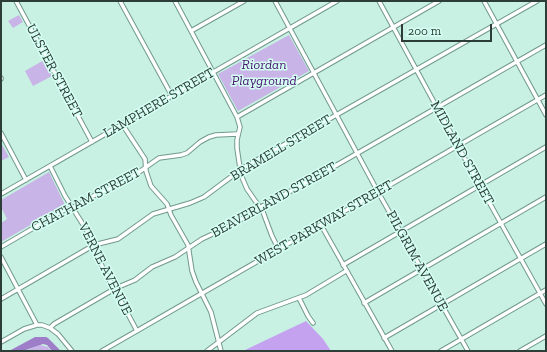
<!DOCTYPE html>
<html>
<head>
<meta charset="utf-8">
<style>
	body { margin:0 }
	#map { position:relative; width:547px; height:352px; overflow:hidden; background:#c8f1e4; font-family:"Zilla Slab",serif }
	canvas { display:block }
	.frame { position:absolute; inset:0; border:2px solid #2d3d38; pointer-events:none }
	.scale { position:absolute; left:401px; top:24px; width:91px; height:18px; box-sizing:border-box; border:2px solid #2d3d38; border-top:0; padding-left:5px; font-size:12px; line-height:14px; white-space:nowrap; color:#2d3d38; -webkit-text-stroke:3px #d5fff2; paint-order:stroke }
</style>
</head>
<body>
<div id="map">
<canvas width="547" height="352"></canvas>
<div class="frame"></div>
<div class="scale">200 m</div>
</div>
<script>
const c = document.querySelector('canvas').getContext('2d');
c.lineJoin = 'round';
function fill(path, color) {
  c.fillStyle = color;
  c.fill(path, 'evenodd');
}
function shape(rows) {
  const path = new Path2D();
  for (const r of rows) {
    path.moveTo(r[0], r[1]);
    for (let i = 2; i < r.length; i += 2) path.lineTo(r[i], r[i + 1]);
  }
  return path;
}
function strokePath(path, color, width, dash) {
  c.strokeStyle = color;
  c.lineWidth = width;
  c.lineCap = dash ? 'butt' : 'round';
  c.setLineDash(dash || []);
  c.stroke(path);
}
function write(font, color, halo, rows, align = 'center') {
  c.font = font + ' "Zilla Slab",serif';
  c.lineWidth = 3;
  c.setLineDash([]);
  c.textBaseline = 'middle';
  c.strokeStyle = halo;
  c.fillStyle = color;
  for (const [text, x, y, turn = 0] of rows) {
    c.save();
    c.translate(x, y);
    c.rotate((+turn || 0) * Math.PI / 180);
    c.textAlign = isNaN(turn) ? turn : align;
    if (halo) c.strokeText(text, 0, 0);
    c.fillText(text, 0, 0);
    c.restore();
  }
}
fill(shape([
	[19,15,23,22,13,28,8,21],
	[289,35,309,71,238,111,218,74],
	[44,60,52,76,33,86,25,71],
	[1,143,9,157,1,161],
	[49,172,65,205,1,242,1,223,7,219,1,207,1,200],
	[40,345,48,347,51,351,25,351]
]), '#c9b4e7');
fill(shape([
	[306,321,323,339,331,351,246,351,245,350]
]), '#c4a2f0');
fill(shape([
	[35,337,46,337,48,338,61,351,52,351,47,345,43,344,23,351,9,351]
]), '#9f7ec9');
const minor = shape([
	[16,1,92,142],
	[120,1,172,96],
	[175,1,237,117,240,127,237,140,237,148,241,175,247,189,263,212,272,236,279,250],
	[275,1,378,192,468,351],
	[379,1,460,150,546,304],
	[484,1,546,115],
	[191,31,244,1],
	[1,78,1,79],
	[237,117,439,1],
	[122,124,145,159,146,171,151,186,167,204,171,215,188,245,192,271,196,282,211,312,221,351],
	[1,133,26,180],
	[50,166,65,196,89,234,104,271,113,286,137,331],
	[1,194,337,1],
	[321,225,392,351],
	[1,247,66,209,77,206,95,195,125,182,159,158,181,155,187,153,200,142,209,137,216,135,237,134],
	[1,257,37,325],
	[343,265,546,147],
	[299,298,308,316,313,323],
	[1,299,94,245,118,239,153,214,190,203,204,197,243,168,537,1],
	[364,303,546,197],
	[50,328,54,324,116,288,135,280,152,267,175,257,202,239,234,224,257,209,302,185,546,45],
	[384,338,546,244],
	[1,342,24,329,37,325,42,325,50,328,58,334,72,351],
	[102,351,546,95],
	[207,351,257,313,306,295,346,271],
	[441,351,546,290],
	[520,351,546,336]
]);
strokePath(minor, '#72998d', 5.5);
strokePath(minor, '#fff', 3.5);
write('italic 14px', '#471670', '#d5fff2', [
	["Riordan",264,65],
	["Playground",264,81]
]);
write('14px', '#2d3d38', '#d5fff2', [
	["ULSTER STREET",54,71,62],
	["LAMPHERE STREET",159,103,-30],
	["BRAMELL STREET",281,148,-31],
	["MIDLAND STREET",462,153,61],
	["CHATHAM STREET",86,200,-28],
	["BEAVERLAND STREET",274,200,-29],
	["WEST PARKWAY STREET",324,223,-30],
	["PILGRIM AVENUE",417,261,61],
	["VERNE AVENUE",105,269,63]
]);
</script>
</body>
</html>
